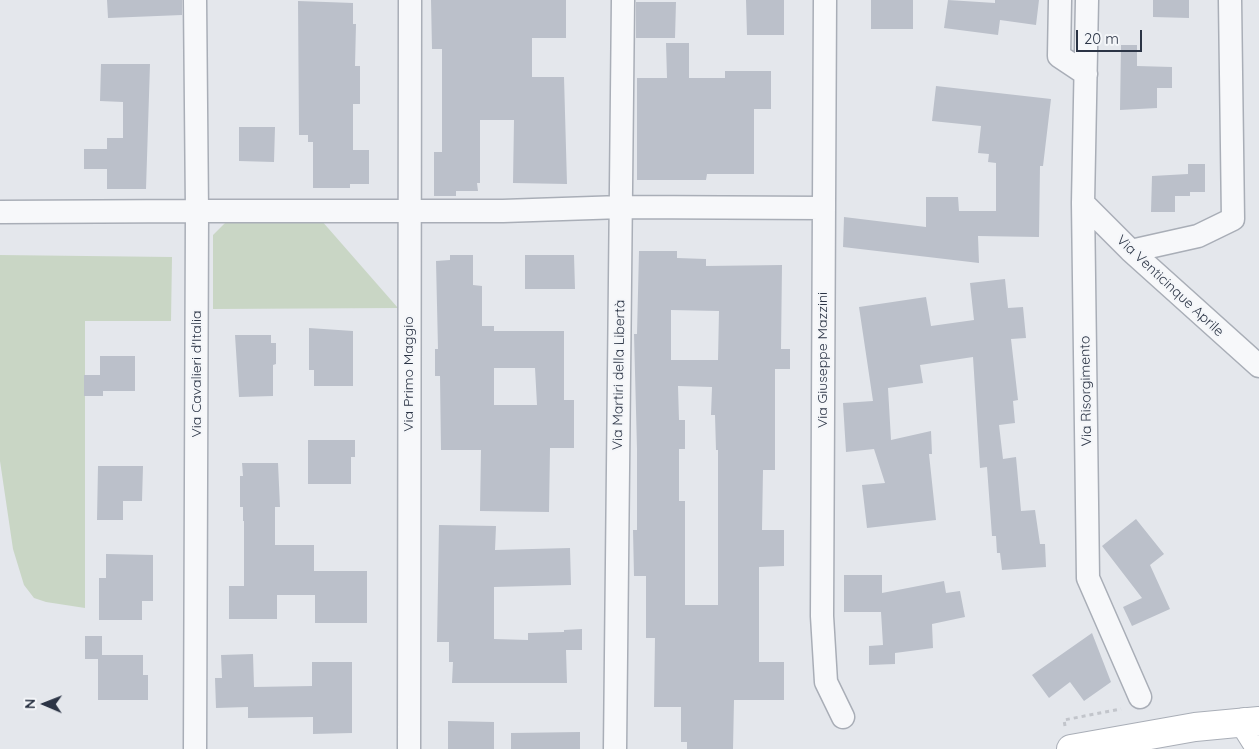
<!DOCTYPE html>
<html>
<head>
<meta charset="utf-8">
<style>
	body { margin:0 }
	#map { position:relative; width:1259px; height:749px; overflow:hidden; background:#e4e7ec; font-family:Quicksand,sans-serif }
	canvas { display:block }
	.north { position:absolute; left:20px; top:679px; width:50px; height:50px; -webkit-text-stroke:4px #f4f6f9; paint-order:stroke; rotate:271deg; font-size:14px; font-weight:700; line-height:20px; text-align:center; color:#2b3445 }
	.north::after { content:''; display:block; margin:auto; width:18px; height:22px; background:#2b3445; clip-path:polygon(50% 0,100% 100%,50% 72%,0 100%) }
	.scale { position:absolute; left:1076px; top:30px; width:66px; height:22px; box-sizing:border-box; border:2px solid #2b3445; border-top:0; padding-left:6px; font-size:15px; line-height:18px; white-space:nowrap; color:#2b3445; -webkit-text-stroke:4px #f4f6f9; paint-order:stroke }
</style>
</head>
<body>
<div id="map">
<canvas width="1259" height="749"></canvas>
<div class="north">N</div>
<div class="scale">20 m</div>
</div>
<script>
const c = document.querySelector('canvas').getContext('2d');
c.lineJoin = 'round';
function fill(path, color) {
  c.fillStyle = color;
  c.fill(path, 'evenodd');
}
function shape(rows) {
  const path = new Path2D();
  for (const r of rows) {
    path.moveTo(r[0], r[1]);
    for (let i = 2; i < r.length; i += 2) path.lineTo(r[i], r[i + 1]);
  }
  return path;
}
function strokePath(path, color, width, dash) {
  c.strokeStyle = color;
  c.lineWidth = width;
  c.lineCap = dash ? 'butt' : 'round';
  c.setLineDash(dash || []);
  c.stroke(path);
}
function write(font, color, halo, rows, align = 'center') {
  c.font = font + ' Quicksand,sans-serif';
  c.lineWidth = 4;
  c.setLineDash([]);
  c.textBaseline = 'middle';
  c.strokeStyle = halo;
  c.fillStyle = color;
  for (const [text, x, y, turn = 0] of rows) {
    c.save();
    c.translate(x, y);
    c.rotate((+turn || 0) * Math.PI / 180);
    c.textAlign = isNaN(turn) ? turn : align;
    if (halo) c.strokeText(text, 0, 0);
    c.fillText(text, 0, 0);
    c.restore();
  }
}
fill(shape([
	[321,220,398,308,213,309,213,235,227,221],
	[0,255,172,257,171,321,85,321,85,608,46,602,34,598,24,585,13,549,0,461]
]), '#c9d6c5');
fill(shape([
	[107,0,182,0,182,15,108,18],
	[431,0,566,0,566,38,532,38,532,77,564,77,567,184,513,183,514,120,480,120,480,183,477,183,478,191,456,191,456,196,434,196,434,152,442,152,442,49,432,49],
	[746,0,784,0,784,35,747,35],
	[871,0,913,0,913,29,871,29],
	[948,0,995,3,995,0,1039,0,1036,25,1000,20,998,35,944,28],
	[1153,0,1189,0,1189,18,1153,17],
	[298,1,353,3,353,24,356,24,355,66,360,66,360,104,353,104,353,150,369,150,369,184,350,184,350,188,313,188,313,142,308,142,308,135,299,135],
	[636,2,676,2,675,38,636,38],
	[666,43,689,43,689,78,725,78,725,71,771,71,771,109,754,109,754,174,707,174,706,180,637,180,637,78,667,78],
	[1121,45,1137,45,1137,66,1172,67,1172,88,1157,88,1157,108,1120,110],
	[101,64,150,64,146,189,107,189,107,169,84,169,84,149,107,149,107,138,123,138,123,102,100,101],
	[936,86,1051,99,1043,166,1040,166,1039,237,978,236,979,263,843,247,844,217,926,227,926,197,958,197,959,211,996,211,996,163,988,162,989,154,978,153,981,126,932,121],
	[239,127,275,127,274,162,239,161],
	[1188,164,1205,164,1205,192,1190,192,1190,196,1175,196,1175,212,1151,212,1152,176,1188,174],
	[639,251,677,251,677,258,706,259,706,266,782,265,781,349,790,349,790,369,775,369,775,470,763,470,762,530,784,530,784,566,759,567,759,662,784,662,784,700,734,700,733,749,687,749,687,742,681,742,681,707,654,707,655,638,646,638,646,576,634,576,633,530,637,530,637,449,634,334,637,334],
	[671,310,719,311,718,360,671,360],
	[678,386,712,387,711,415,715,415,716,450,718,450,718,605,685,605,685,501,679,501,679,449,685,449,685,420,679,420],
	[450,255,473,255,473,285,482,286,482,326,494,326,494,331,564,331,564,400,574,400,574,448,550,448,549,512,480,511,481,450,441,450,440,376,435,376,435,349,438,349,436,261,450,260],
	[494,368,535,368,537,405,494,405],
	[525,255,574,255,575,289,525,289],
	[1005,279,1008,308,1023,307,1026,338,1011,339,1018,400,1013,401,1015,423,999,425,1003,459,1016,457,1021,511,1035,510,1040,544,1045,544,1046,567,1002,570,1000,553,997,553,996,536,992,536,987,467,980,468,973,357,920,365,923,383,888,388,891,440,931,431,932,454,929,454,936,520,867,528,862,485,885,483,874,449,846,452,843,403,873,401,859,307,926,297,931,326,974,320,970,283],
	[309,328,353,331,353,386,314,386,314,370,309,370],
	[235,335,271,335,271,343,276,343,276,364,273,365,273,396,239,397],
	[100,356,135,356,135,391,103,391,103,396,84,396,84,375,100,375],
	[308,440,355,440,355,457,351,457,351,484,308,484],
	[242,463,278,463,280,507,275,507,275,545,314,545,314,571,367,571,367,623,315,623,315,595,277,595,277,619,229,619,229,586,244,586,244,521,243,521,243,507,240,507,240,476,243,476],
	[98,466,143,466,142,501,123,501,123,520,97,520],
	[1136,519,1164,554,1150,565,1170,609,1132,626,1123,607,1142,598,1102,546],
	[439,525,496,526,495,550,570,548,571,585,494,587,494,639,528,640,528,633,564,632,564,630,582,629,582,650,566,650,567,683,452,683,453,662,449,662,449,642,437,642],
	[106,554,153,555,153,601,142,601,142,620,99,620,99,578,106,578],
	[844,575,882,575,882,593,944,581,946,593,960,591,965,617,932,624,933,648,895,653,895,664,869,665,869,646,883,645,881,612,844,612],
	[1092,633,1111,682,1084,701,1070,682,1049,698,1032,675],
	[85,636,102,636,102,655,143,655,143,675,148,675,148,700,98,700,98,659,85,659],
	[253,654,254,687,312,686,312,662,352,662,352,733,313,734,313,717,248,718,248,707,216,708,215,678,222,678,221,655],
	[448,721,494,722,494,749,448,749],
	[580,732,580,749,511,749,511,733]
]), '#bbc0ca');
const street = shape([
	[825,0,822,616,826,682,843,717],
	[1060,0,1059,56,1086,74],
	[1087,0,1083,203,1088,578,1140,697],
	[1083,203,1131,251,1259,366],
	[0,212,197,211,195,0],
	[1131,251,1198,236,1233,219,1230,0],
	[195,749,197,211,503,211,622,207,823,208],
	[409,749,410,0],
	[615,749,623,0]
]);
const secondary = shape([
	[1244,722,1259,746],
	[1071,749,1195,727,1259,721]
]);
strokePath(street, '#a9aeb7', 25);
strokePath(secondary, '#a9aeb7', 30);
strokePath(shape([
	[1065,726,1064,720,1121,709]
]), '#c2c5cb', 3, [4, 4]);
strokePath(street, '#f7f8fa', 22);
strokePath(secondary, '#fff', 28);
write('14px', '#2b3445', '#f4f6f9', [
	["Via Venticinque Aprile",1170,286,43],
	["Via Giuseppe Mazzini",823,360,-90],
	["Via Cavalieri d'Italia",197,374,-90],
	["Via Primo Maggio",409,374,-90],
	["Via Martiri della Libertà",619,375,-89],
	["Via Risorgimento",1086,391,-91]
]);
</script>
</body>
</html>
